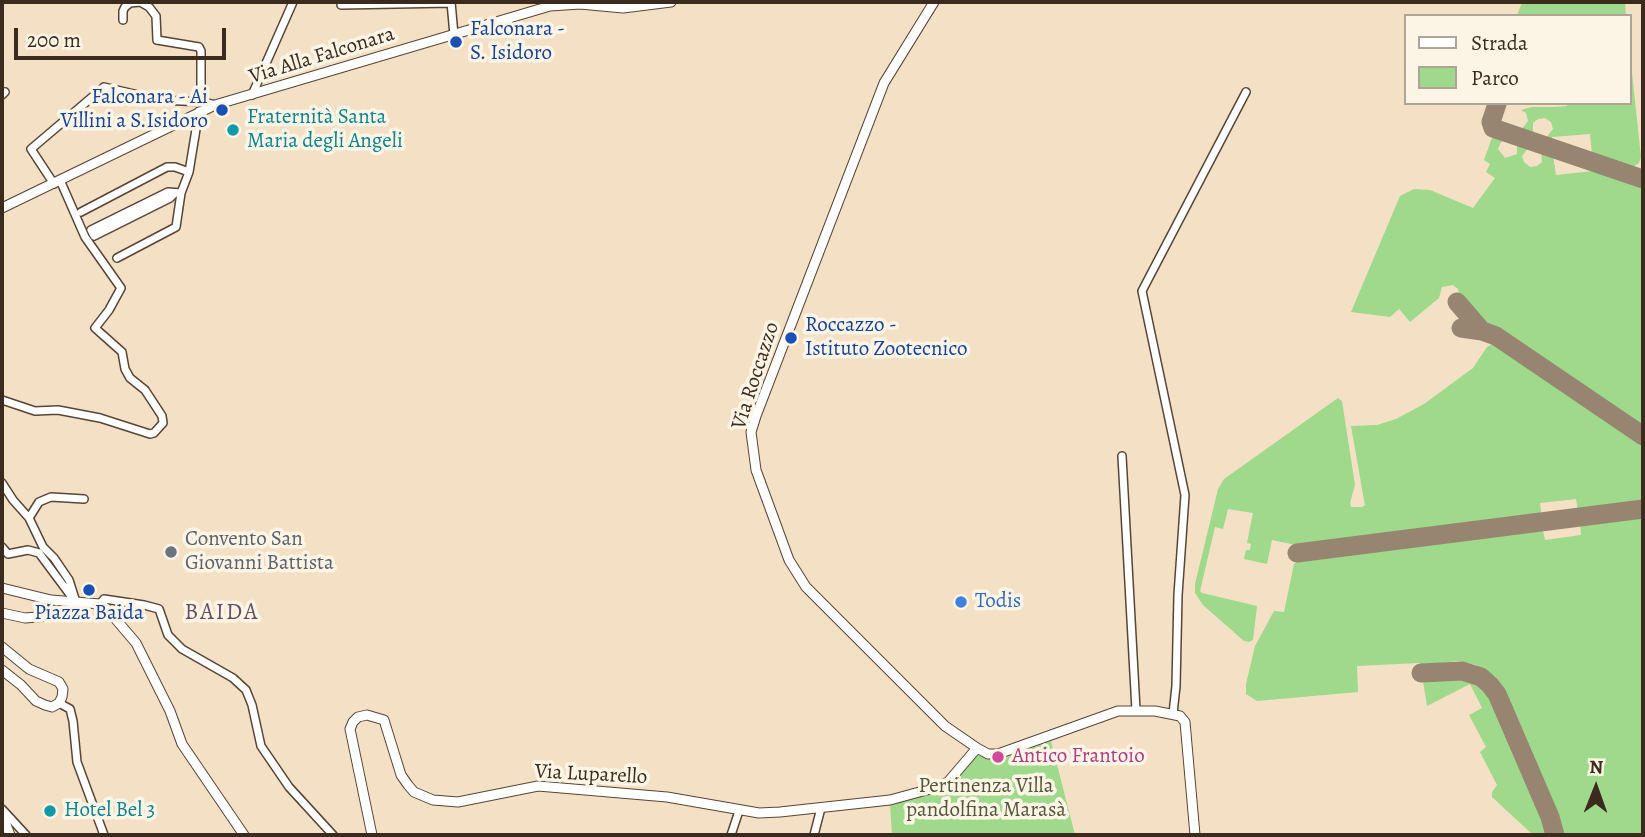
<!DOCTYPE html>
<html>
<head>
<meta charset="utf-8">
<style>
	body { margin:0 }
	#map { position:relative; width:1645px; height:837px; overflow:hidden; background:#f4e0c4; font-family:Alegreya,serif }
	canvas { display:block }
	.frame { position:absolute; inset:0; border:4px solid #3b2a1e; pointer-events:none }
	.legend { position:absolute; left:1404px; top:14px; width:228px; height:91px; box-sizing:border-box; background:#fcf5e5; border:2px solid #afa495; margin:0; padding:9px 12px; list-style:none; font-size:21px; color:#3b2a1e }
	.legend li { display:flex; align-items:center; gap:14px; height:35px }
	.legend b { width:35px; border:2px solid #afa495 }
	.north { position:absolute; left:1561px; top:753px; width:70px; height:70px; -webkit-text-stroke:5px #fcf5e5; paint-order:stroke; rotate:1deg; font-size:19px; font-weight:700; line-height:28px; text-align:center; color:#3b2a1e }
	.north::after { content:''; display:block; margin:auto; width:24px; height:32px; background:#3b2a1e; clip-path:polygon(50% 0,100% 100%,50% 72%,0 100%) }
	.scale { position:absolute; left:14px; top:28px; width:212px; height:32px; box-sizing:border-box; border:4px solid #3b2a1e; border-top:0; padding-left:9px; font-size:21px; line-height:24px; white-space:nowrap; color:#3b2a1e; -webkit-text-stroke:5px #fcf5e5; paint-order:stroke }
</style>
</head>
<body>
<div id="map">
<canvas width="1645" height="837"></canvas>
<div class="frame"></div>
<ul class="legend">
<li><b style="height:9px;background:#fff"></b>Strada</li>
<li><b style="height:19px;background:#9ed98c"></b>Parco</li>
</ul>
<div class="north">N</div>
<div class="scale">200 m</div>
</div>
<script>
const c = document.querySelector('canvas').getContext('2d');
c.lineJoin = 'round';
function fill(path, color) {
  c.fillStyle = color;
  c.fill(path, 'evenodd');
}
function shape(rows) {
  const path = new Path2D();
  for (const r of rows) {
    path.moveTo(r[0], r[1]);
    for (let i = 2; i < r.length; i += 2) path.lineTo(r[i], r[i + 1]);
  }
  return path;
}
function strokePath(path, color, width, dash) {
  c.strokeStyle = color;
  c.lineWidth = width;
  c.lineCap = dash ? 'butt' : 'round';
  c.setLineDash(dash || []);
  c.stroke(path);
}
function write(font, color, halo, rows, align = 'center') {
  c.font = font + ' Alegreya,serif';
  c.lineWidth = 7;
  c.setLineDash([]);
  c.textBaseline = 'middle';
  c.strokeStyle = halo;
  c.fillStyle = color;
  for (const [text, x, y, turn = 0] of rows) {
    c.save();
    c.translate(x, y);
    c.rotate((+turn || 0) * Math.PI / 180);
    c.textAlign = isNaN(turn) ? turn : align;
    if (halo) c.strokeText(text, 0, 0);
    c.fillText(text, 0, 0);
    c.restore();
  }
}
fill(shape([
	[1522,2,1625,2,1626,16,1517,16],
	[1629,45,1641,157,1639,163,1633,167,1628,166,1592,154,1590,134,1552,137,1552,140,1546,138,1553,129,1551,122,1545,118,1538,119,1533,123,1533,134,1521,130,1528,121,1526,113,1521,110,1531,107,1555,107,1567,106,1567,103,1629,103],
	[1493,135,1505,138,1500,144,1498,149,1505,158,1517,154,1517,143,1529,147,1522,156,1524,162,1530,167,1537,166,1542,162,1541,151,1553,155,1556,175,1593,171,1593,168,1632,181,1642,189,1643,426,1480,321,1459,297,1458,289,1453,285,1442,287,1439,298,1410,322,1399,309,1390,317,1351,312,1400,196,1414,189,1430,190,1473,208,1495,178,1486,172,1490,164,1484,160],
	[1494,343,1643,439,1643,503,1578,511,1576,499,1540,503,1541,511,1538,517,1305,547,1272,540,1267,564,1244,559,1246,550,1250,550,1251,544,1247,543,1253,513,1228,509,1223,529,1215,527,1200,591,1202,593,1257,606,1253,640,1249,642,1244,641,1203,605,1195,593,1195,584,1218,489,1224,479,1338,398,1342,401,1355,485,1350,503,1351,507,1362,507,1365,505,1364,500,1351,426,1377,425,1396,419,1424,404,1473,368,1487,347],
	[1643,514,1643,835,1563,835,1505,692,1498,683,1476,665,1458,661,1423,665,1419,663,1357,666,1358,692,1257,701,1246,694,1246,684,1255,646,1274,611,1284,612,1294,564,1301,558,1538,527,1543,531,1545,540,1581,535,1580,522],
	[1451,674,1467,675,1476,679,1488,692,1552,835,1533,835,1492,797,1492,792,1497,785,1480,752,1486,747,1469,715,1482,708,1470,684,1427,706,1423,681,1428,677],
	[1051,741,1075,835,892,835,890,804,953,782,973,757,981,755,994,760,1003,759]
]), '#9ed98c');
strokePath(shape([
	[1497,104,1491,122,1493,128,1643,179],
	[1457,302,1482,331],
	[1461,328,1482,331,1496,336,1643,436],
	[1297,553,1643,509],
	[1421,673,1462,671,1481,677,1490,685,1497,694,1550,817,1555,835]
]), '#988571', 19);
const minor = shape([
	[451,2,454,35],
	[341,5,451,3],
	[123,20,123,11,125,7,130,3,140,2,149,7,156,16,157,40,199,47,201,51,201,102],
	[2,95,5,92],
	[252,95,293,2],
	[54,184,31,149,104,87,160,100,204,102,215,105],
	[175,193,170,198,94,236,91,230,168,192,181,193],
	[81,212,167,167,175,167,189,172],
	[117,258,176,227,181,193,189,172,199,111],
	[2,400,35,411,58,410,100,418,150,434,154,433,163,423,162,416,145,390,130,378,125,369,122,352,95,328,109,310,121,288,85,237,60,180],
	[1122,456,1136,710],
	[2,483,13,500,29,518,43,547,54,558,69,580,76,602],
	[29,518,39,502,51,497,84,499],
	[2,547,8,554,28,550,39,553,71,596],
	[100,604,104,599,144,605,159,609,168,635,182,649,233,678,246,690,252,705,261,746,289,787,333,835],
	[59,703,70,709,73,721,77,762,104,835],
	[1173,714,1176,686,1178,595,1185,495,1142,291,1246,92],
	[2,809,26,835],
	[731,835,739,811],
	[814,835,821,808]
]);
const tertiary = shape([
	[934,2,884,83,756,416,751,432,756,470,789,560,806,587,945,726,977,748,988,754,998,754,1118,711,1155,711,1180,716,1185,722,1195,835],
	[2,208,215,105,550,6,580,4,623,8,671,2],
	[2,588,51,600,100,604,107,609,136,643,170,711,182,744,244,835],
	[2,613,25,618,61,615,71,611,76,602],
	[2,647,29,669,59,682,63,689,62,697,59,703,52,707,45,705,36,701,21,685,2,670],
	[2,814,10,835],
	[372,835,350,729,353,722,358,717,367,715,384,720,401,775,408,785,414,792,433,800,458,802,538,786,667,797,759,813,780,812,890,800,934,788,948,782,977,748]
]);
strokePath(minor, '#574537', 10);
strokePath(tertiary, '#574537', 11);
strokePath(minor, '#fff', 7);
strokePath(tertiary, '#fff', 9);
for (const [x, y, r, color] of [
	[456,42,7,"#1a4fb4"],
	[222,110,7,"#1a4fb4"],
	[233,130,7,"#0f9aa8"],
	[791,338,7,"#1a4fb4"],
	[171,552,7,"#6b7280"],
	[89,590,7,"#1a4fb4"],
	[961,602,7,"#3f7fe0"],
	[998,757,7,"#d1479c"],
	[50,811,7,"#0f9aa8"]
]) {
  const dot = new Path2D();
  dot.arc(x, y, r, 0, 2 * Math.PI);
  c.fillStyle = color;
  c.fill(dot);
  strokePath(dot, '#fcf5e5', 2.5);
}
write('21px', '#164399', '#fcf5e5', [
	["Falconara -",470,30],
	["S. Isidoro",470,54],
	["Falconara - Ai",208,98,"right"],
	["Villini a S.Isidoro",208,122,"right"],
	["Roccazzo -",805,326],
	["Istituto Zootecnico",805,350],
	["Piazza Baida",89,614,"center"]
], 'left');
write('21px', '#3b2a1e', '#fcf5e5', [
	["Via Alla Falconara",322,56,-17],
	["Via Roccazzo",756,376,-72],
	["Via Luparello",591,775,3]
]);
write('21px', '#0d838f', '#fcf5e5', [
	["Fraternità Santa",247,118],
	["Maria degli Angeli",247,142],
	["Hotel Bel 3",64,811]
], 'left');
write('21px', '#5b616d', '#fcf5e5', [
	["Convento San",185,540],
	["Giovanni Battista",185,564]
], 'left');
write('21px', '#366cbe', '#fcf5e5', [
	["Todis",975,602]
], 'left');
write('21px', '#b23c85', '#fcf5e5', [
	["Antico Frantoio",1012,757]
], 'left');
write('21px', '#54563a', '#fcf5e5', [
	["Pertinenza Villa",986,787],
	["pandolfina Marasà",986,811]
]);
c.letterSpacing = '2px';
write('23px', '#655060', '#fcf5e5', [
	["BAIDA",222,613]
]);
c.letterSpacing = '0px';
</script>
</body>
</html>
